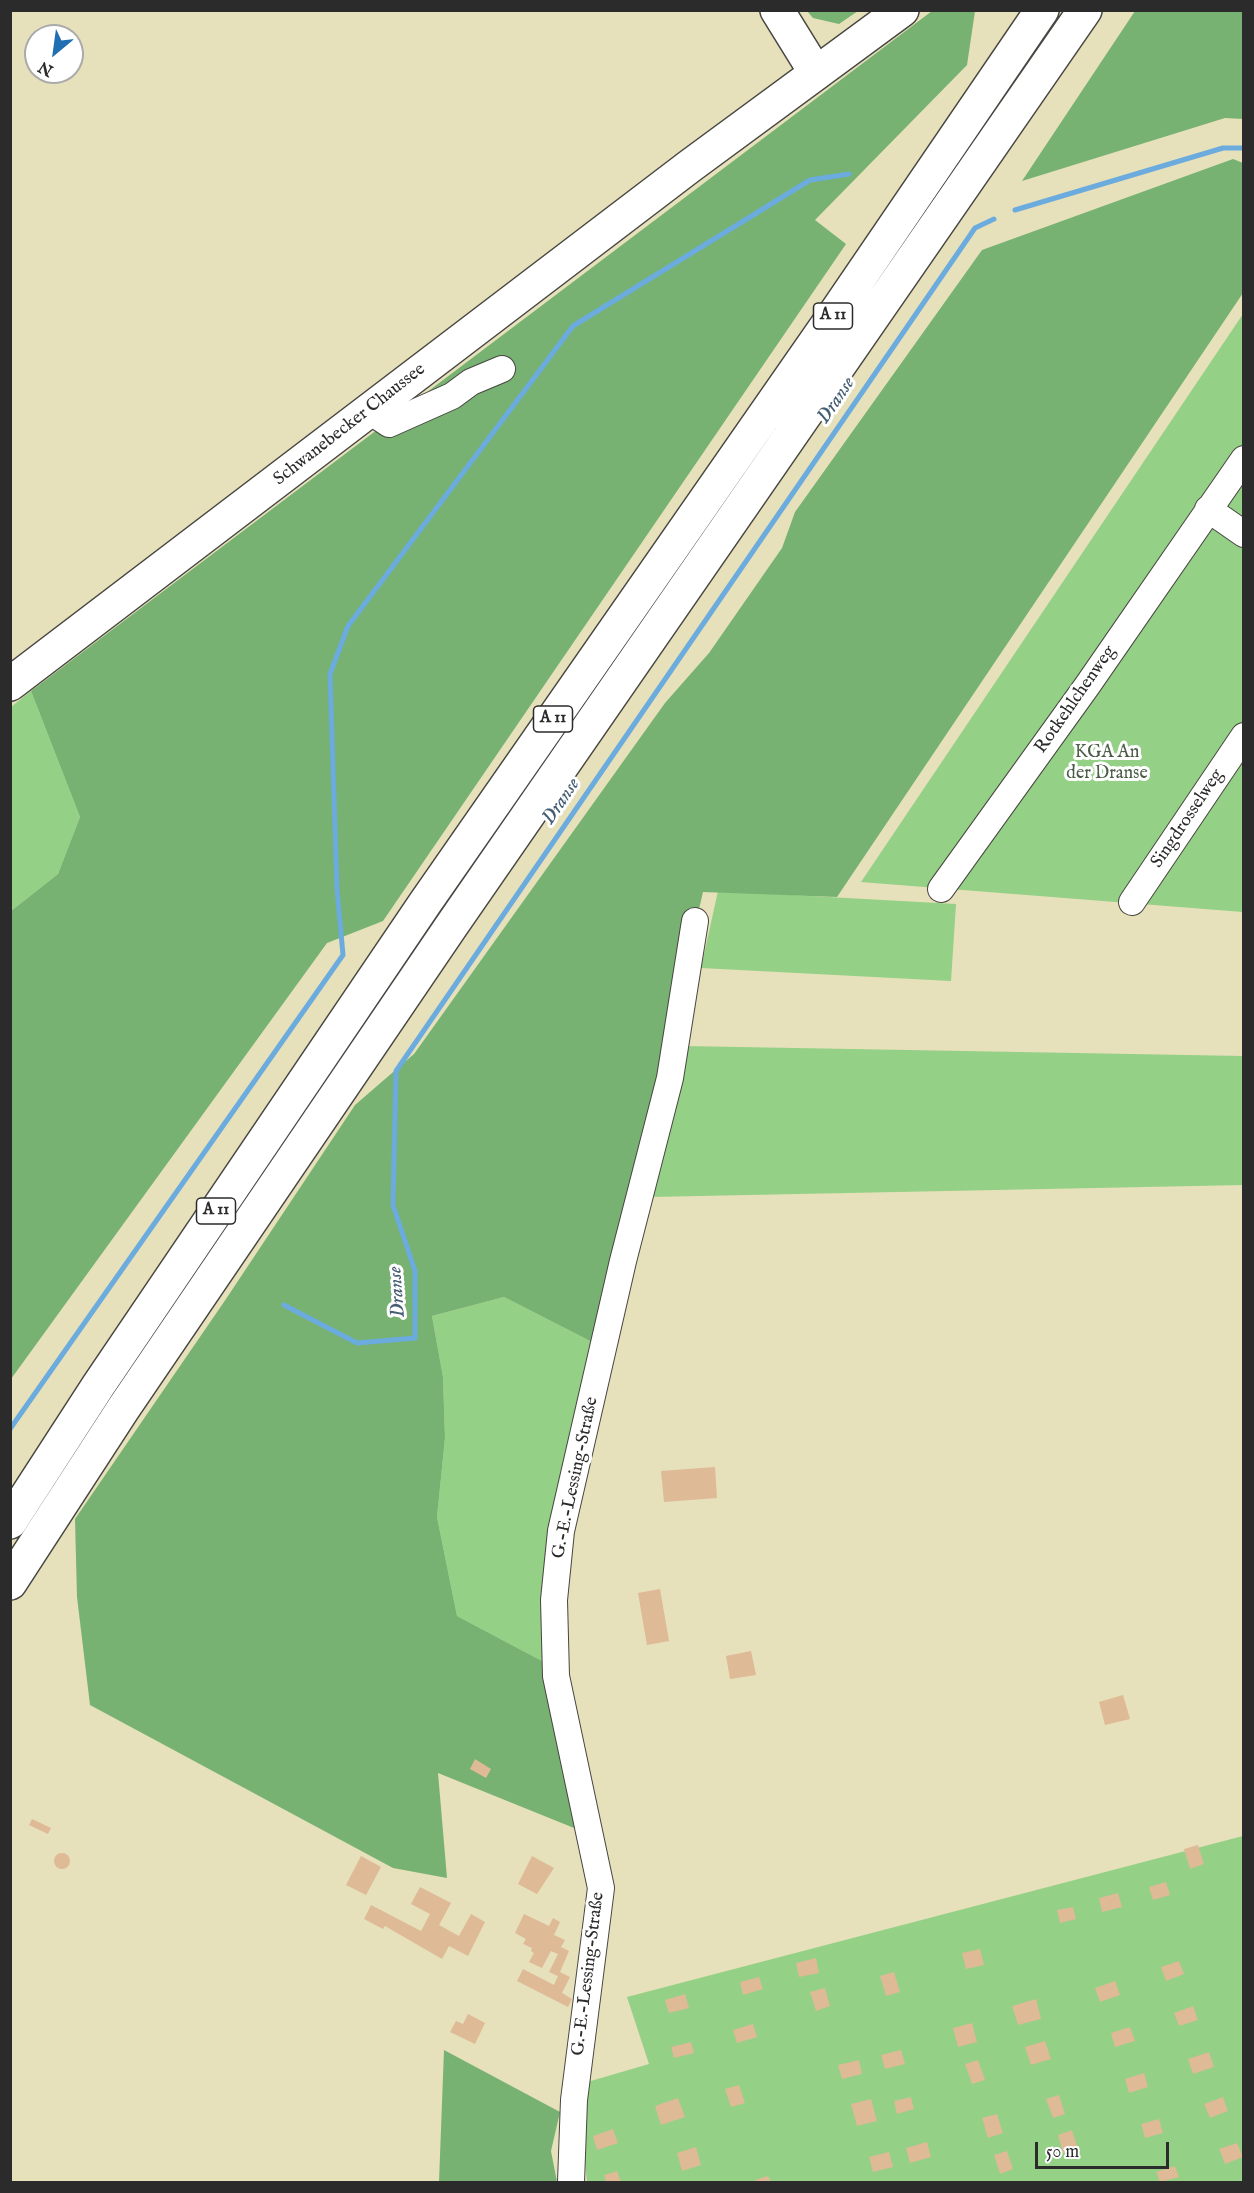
<!DOCTYPE html>
<html>
<head>
<meta charset="utf-8">
<style>
	body { margin:0 }
	#map { position:relative; width:1254px; height:2193px; overflow:hidden; background:#e6e0bb; font-family:"IM FELL English",serif }
	canvas { display:block }
	.frame { position:absolute; inset:0; border:12px solid #2b2b2b; pointer-events:none }
	.north { position:absolute; left:24px; top:24px; width:60px; height:60px; box-sizing:border-box; background:#fff; border:2px solid #aaa; border-radius:50%; rotate:209deg; font-size:16px; font-weight:700; line-height:24px; text-align:center; color:#2b2b2b }
	.north::after { content:''; display:block; margin:auto; width:21px; height:27px; background:#1f6fb2; clip-path:polygon(50% 0,100% 100%,50% 72%,0 100%) }
	.scale { position:absolute; left:1035px; top:2142px; width:134px; height:27px; box-sizing:border-box; border:3px solid #2b2b2b; border-top:0; padding-left:8px; font-size:18px; line-height:21px; white-space:nowrap; color:#2b2b2b; -webkit-text-stroke:4px #fff; paint-order:stroke }
</style>
</head>
<body>
<div id="map">
<canvas width="1254" height="2193"></canvas>
<div class="frame"></div>
<div class="north">N</div>
<div class="scale">50 m</div>
</div>
<script>
const c = document.querySelector('canvas').getContext('2d');
c.lineJoin = 'round';
function fill(path, color) {
  c.fillStyle = color;
  c.fill(path, 'evenodd');
}
function shape(rows) {
  const path = new Path2D();
  for (const r of rows) {
    if (r.length === 3) {
      path.moveTo(r[0] + r[2], r[1]);
      path.arc(r[0], r[1], r[2], 0, 2 * Math.PI);
      continue;
    }
    path.moveTo(r[0], r[1]);
    for (let i = 2; i < r.length; i += 2) path.lineTo(r[i], r[i + 1]);
  }
  return path;
}
function strokePath(path, color, width, dash) {
  c.strokeStyle = color;
  c.lineWidth = width;
  c.lineCap = dash ? 'butt' : 'round';
  c.setLineDash(dash || []);
  c.stroke(path);
}
function write(font, color, halo, rows, align = 'center') {
  c.font = font + ' "IM FELL English",serif';
  c.lineWidth = 6;
  c.setLineDash([]);
  c.textBaseline = 'middle';
  c.strokeStyle = halo;
  c.fillStyle = color;
  for (const [text, x, y, turn = 0] of rows) {
    c.save();
    c.translate(x, y);
    c.rotate((+turn || 0) * Math.PI / 180);
    c.textAlign = isNaN(turn) ? turn : align;
    if (halo) c.strokeText(text, 0, 0);
    c.fillText(text, 0, 0);
    c.restore();
  }
}
fill(shape([
	[1243,314,1243,912,861,882],
	[31,691,80,817,58,874,11,911,11,707],
	[718,891,956,904,951,981,701,968],
	[683,1046,1243,1056,1243,1185,649,1197],
	[504,1297,598,1345,544,1578,542,1661,457,1616,437,1517,445,1438,443,1377,432,1316],
	[1243,1836,1243,2182,587,2182,579,2105,584,2083,649,2064,627,1997]
]), '#94d085');
fill(shape([
	[807,11,858,11,839,24,813,18],
	[932,11,975,11,967,65,815,220,846,244,383,921,327,943,11,1379,11,911,58,874,80,817,31,691],
	[1135,11,1243,11,1243,119,1225,118,1022,181],
	[1233,159,1243,163,1243,293,837,897,703,892,598,1345,504,1297,432,1316,443,1377,445,1438,437,1517,457,1616,542,1661,579,1830,438,1773,447,1878,393,1868,90,1705,77,1597,75,1519,226,1299,355,1105,414,1054,665,703,709,653,782,548,795,512,982,250],
	[444,2050,560,2112,551,2151,557,2182,439,2182]
]), '#77b272');
strokePath(shape([
	[1015,210,1223,148,1244,148],
	[284,1305,357,1343,415,1338,415,1271,393,1205,396,1071,975,228,994,219],
	[10,1429,343,955,337,889,330,674,348,626,573,326,810,180,849,174]
]), '#6babde', 5);
fill(shape([
	[715,1467,717,1498,664,1502,661,1471],
	[660,1589,669,1641,647,1645,638,1593],
	[751,1651,756,1675,730,1679,726,1656],
	[1123,1695,1130,1719,1105,1725,1099,1702],
	[475,1759,491,1769,486,1778,470,1769],
	[32,1819,51,1828,48,1834,29,1825],
	[1198,1845,1204,1864,1190,1869,1184,1849],
	[62,1861,8],
	[361,1856,381,1867,366,1895,346,1885],
	[532,1856,554,1868,537,1894,518,1884],
	[1166,1882,1170,1895,1153,1900,1149,1887],
	[420,1887,451,1903,439,1925,459,1936,471,1914,485,1922,468,1956,449,1946,442,1959,385,1926,383,1929,364,1919,371,1905,421,1931,430,1914,411,1904],
	[1118,1893,1122,1907,1102,1912,1099,1898],
	[1073,1907,1076,1919,1060,1923,1057,1910],
	[524,1914,549,1926,553,1918,560,1922,554,1935,565,1940,561,1947,569,1951,560,1972,570,1977,562,1993,572,1999,568,2007,517,1981,523,1969,554,1985,558,1976,549,1972,558,1954,551,1951,542,1968,529,1962,534,1953,531,1951,532,1948,523,1944,526,1939,515,1933],
	[980,1949,984,1965,966,1969,962,1953],
	[816,1958,819,1973,799,1977,796,1963],
	[1179,1961,1184,1974,1166,1981,1161,1967],
	[894,1972,900,1992,886,1996,880,1976],
	[759,1977,763,1989,743,1995,740,1982],
	[1115,1981,1120,1995,1100,2002,1095,1988],
	[825,1988,830,2006,816,2011,810,1992],
	[685,1994,689,2008,669,2013,665,2000],
	[1036,1999,1041,2019,1018,2025,1012,2006],
	[1193,2006,1198,2020,1179,2026,1174,2013],
	[468,2014,485,2023,475,2044,450,2032,456,2021,463,2024],
	[972,2023,977,2042,958,2047,953,2028],
	[753,2024,757,2037,737,2043,733,2030],
	[1130,2027,1135,2041,1115,2047,1111,2033],
	[1045,2041,1051,2059,1031,2065,1025,2047],
	[691,2042,694,2053,674,2058,671,2047],
	[901,2050,905,2064,885,2069,881,2055],
	[1209,2052,1214,2067,1193,2074,1188,2059],
	[859,2060,862,2074,842,2079,838,2065],
	[978,2060,985,2080,972,2084,965,2064],
	[1144,2073,1148,2087,1129,2093,1125,2079],
	[739,2085,745,2103,731,2107,725,2089],
	[1059,2095,1065,2114,1053,2118,1046,2099],
	[911,2097,914,2109,897,2114,894,2101],
	[1223,2097,1228,2111,1210,2118,1204,2104],
	[678,2098,685,2117,661,2125,655,2106],
	[871,2099,877,2121,857,2126,851,2104],
	[997,2114,1003,2133,988,2138,982,2118],
	[1159,2119,1163,2133,1145,2138,1141,2124],
	[613,2129,618,2143,597,2150,593,2136],
	[1072,2130,1078,2149,1063,2153,1058,2135],
	[927,2142,931,2157,910,2163,906,2148],
	[1237,2143,1243,2157,1225,2164,1219,2149],
	[696,2147,701,2165,682,2171,677,2153],
	[1007,2151,1013,2169,1000,2174,994,2155],
	[889,2152,893,2167,873,2172,869,2157],
	[1175,2166,1179,2177,1160,2182,1156,2172],
	[617,2171,621,2182,606,2182,604,2175],
	[768,2176,771,2182,756,2182,755,2180]
]), '#deba96');
const minor = shape([
	[368,410,389,424,452,396,471,382,502,369],
	[1208,509,1244,534],
	[941,889,1087,686,1244,459],
	[1132,902,1244,736],
	[571,2182,574,2100,601,1888,556,1676,554,1600,561,1531,623,1261,670,1078,695,921]
]);
const major = shape([
	[10,684,690,166,902,10]
]);
const highway = shape([
	[777,10,816,73],
	[10,1522,98,1386,425,903,830,321,1042,10],
	[10,1583,123,1409,452,925,1085,10]
]);
strokePath(minor, '#474641', 28);
strokePath(major, '#474641', 36);
strokePath(highway, '#474641', 36);
strokePath(minor, '#fff', 26);
strokePath(major, '#fff', 33);
strokePath(highway, '#fff', 33);
for (const [x, y, w] of [
	[833,316,39],
	[553,719,39],
	[216,1211,39]
]) {
  const box = new Path2D();
  box.roundRect(x - w / 2, y - 13, w, 26, 4.5);
  c.fillStyle = '#fff';
  c.fill(box);
  strokePath(box, '#2b2b2b', 1.5);
}
write('bold 16px', '#2b2b2b', null, [
	["A 11",833,316],
	["A 11",553,719],
	["A 11",216,1211]
]);
write('18px', '#2b2b2b', '#fff', [
	["Schwanebecker Chaussee",350,425,-38],
	["Rotkehlchenweg",1076,700,-55],
	["Singdrosselweg",1188,819,-56],
	["G.-E.-Lessing-Straße",576,1478,-78],
	["G.-E.-Lessing-Straße",589,1974,-83]
]);
write('18px', '#4a5d46', '#fff', [
	["KGA An",1107,753],
	["der Dranse",1107,774]
]);
write('italic 20px', '#455e73', '#fff', [
	["Dranse",837,401,-56],
	["Dranse",562,802,-56],
	["Dranse",398,1292,-94]
]);
</script>
</body>
</html>
